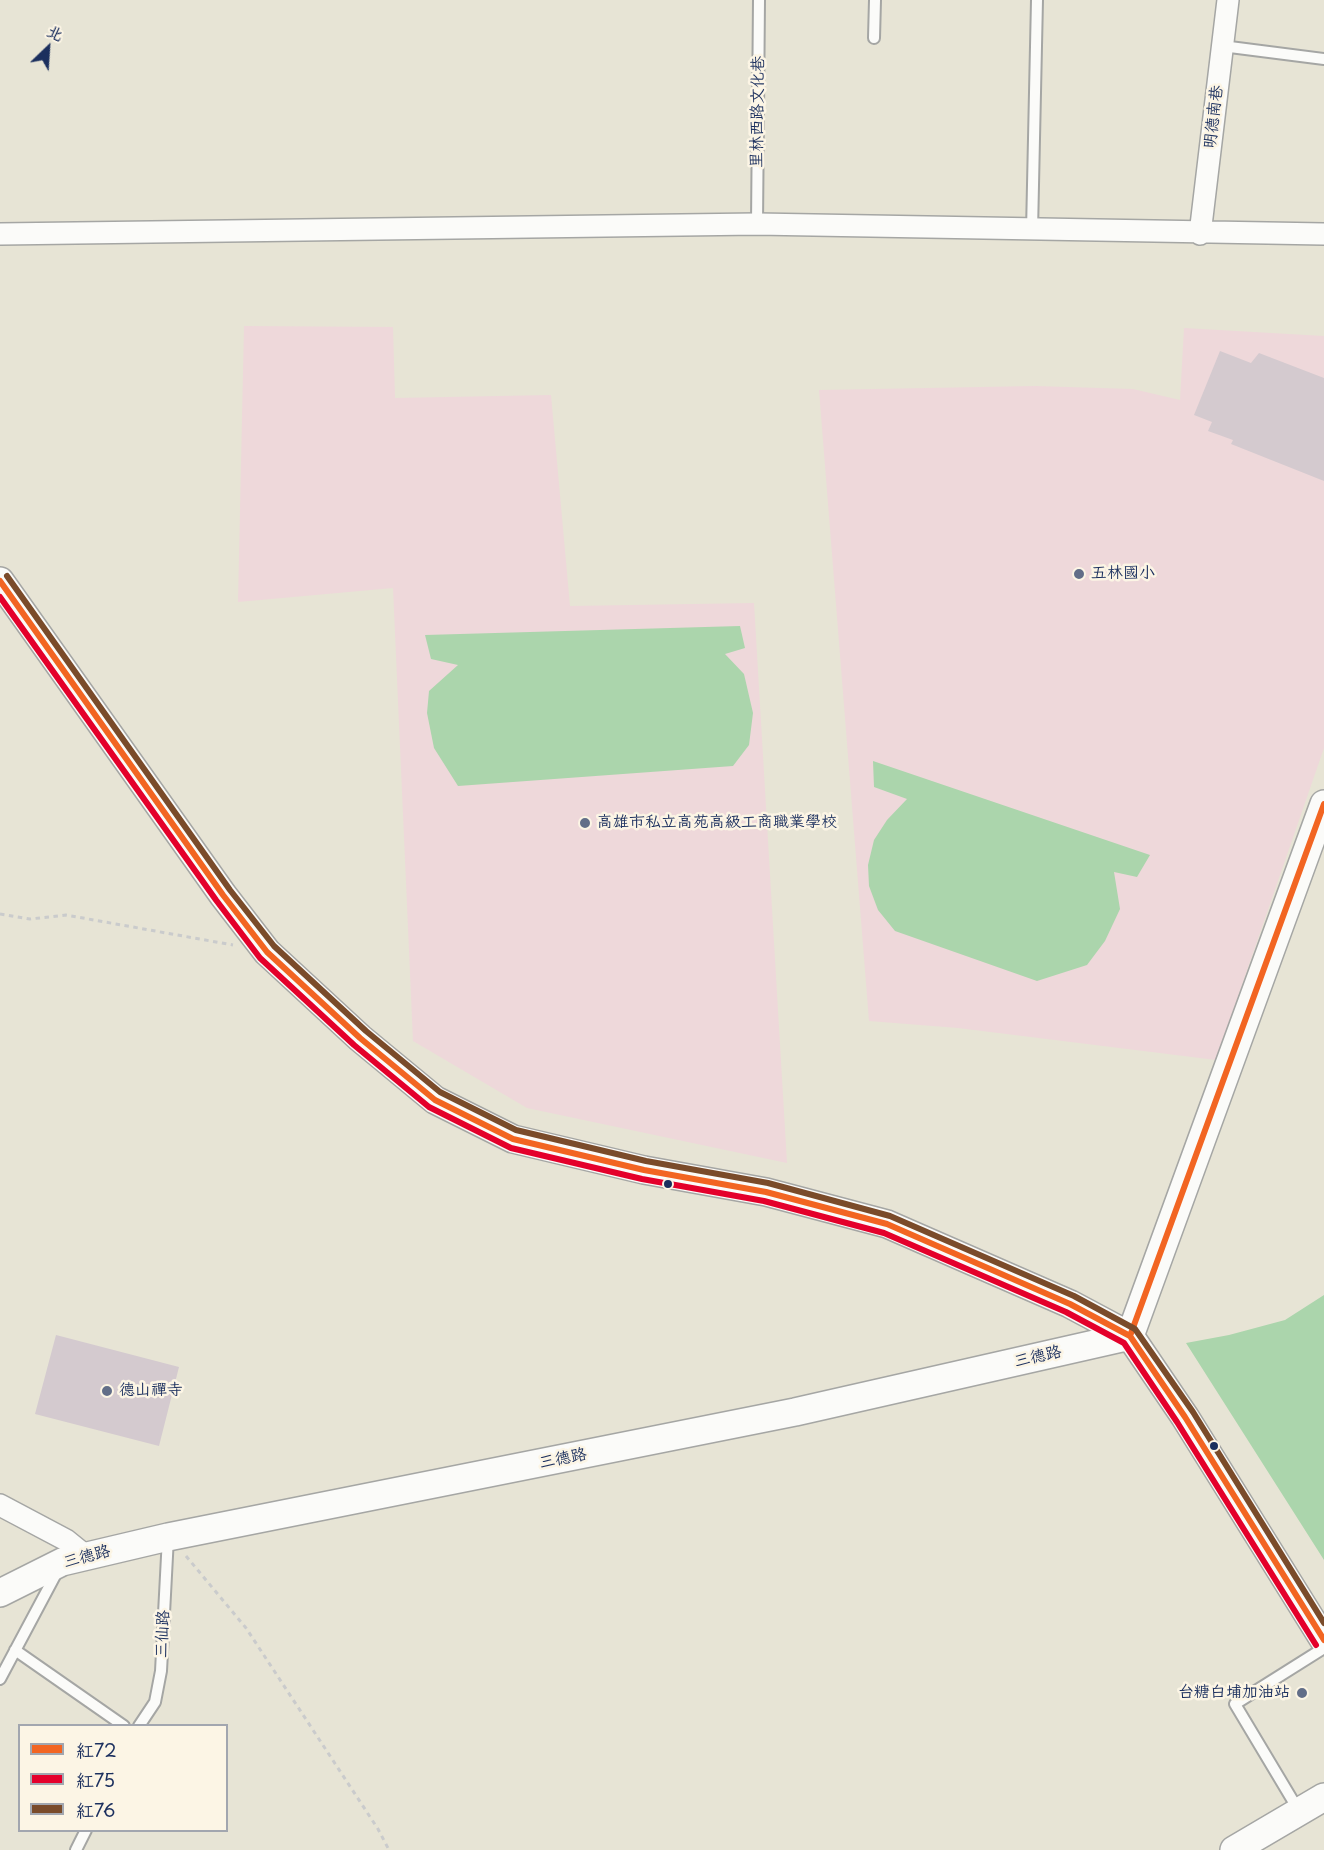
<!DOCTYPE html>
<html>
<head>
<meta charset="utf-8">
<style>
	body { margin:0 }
	#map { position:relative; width:1324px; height:1850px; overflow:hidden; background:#e7e4d5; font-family:"Playpen Sans","LXGW WenKai TC",sans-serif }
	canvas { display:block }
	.legend { position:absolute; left:18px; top:1724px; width:210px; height:108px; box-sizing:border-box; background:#fcf5e5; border:2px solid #a2a6af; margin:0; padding:8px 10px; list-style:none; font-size:18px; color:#1b2f5e }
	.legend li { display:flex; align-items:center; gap:12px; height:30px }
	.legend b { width:30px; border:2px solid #a2a6af }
	.north { position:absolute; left:18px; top:18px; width:60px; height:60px; -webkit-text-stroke:4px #fcf5e5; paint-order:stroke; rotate:25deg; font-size:16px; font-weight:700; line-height:24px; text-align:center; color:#1b2f5e }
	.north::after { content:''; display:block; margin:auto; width:21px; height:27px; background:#1b2f5e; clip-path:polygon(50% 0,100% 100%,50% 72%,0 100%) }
</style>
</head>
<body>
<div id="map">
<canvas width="1324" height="1850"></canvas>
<ul class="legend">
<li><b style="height:8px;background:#f26522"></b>紅72</li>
<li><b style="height:8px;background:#e4002b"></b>紅75</li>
<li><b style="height:8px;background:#7a4b2a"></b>紅76</li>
</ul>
<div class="north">北</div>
</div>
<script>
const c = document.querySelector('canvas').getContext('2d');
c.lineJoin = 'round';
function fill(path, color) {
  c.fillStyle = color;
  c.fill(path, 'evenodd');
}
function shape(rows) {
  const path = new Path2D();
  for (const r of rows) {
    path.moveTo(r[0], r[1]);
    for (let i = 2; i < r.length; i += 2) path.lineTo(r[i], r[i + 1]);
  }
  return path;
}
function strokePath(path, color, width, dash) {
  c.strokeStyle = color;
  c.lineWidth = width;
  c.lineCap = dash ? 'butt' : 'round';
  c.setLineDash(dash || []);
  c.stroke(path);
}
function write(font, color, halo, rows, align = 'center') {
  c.font = font + ' "Playpen Sans","LXGW WenKai TC",sans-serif';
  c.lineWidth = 5;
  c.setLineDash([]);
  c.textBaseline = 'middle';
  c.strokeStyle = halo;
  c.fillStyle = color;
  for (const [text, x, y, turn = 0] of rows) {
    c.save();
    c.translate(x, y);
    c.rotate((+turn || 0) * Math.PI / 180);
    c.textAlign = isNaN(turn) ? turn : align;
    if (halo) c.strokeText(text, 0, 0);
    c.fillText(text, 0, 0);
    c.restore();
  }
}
fill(shape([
	[244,326,393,327,395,398,551,395,570,606,754,603,787,1163,527,1108,413,1041,393,588,238,602],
	[1184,328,1324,336,1324,748,1216,1060,958,1028,869,1021,819,390,1035,386,1133,389,1180,400]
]), '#eed8da');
fill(shape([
	[740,626,745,648,725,654,744,674,753,713,749,745,733,766,458,786,434,748,427,713,429,691,458,665,431,659,425,635],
	[873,761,1150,855,1137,877,1114,872,1120,909,1105,941,1087,965,1037,981,895,931,878,910,869,886,868,865,874,840,887,820,907,799,874,787],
	[1324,1295,1324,1560,1186,1343,1229,1335,1285,1320]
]), '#abd5ac');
fill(shape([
	[1220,351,1251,363,1259,353,1324,378,1324,481,1231,444,1233,440,1208,431,1212,422,1194,415],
	[56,1335,179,1367,159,1446,35,1414]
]), '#d4cacf');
const service = shape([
	[874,38,875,0],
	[1222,46,1324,59],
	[757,224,759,0],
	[1032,231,1037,0],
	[15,1650,124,1726],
	[0,1679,58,1570],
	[139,1726,155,1702,161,1671,168,1537],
	[1299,1811,1235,1704,1324,1648],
	[76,1850,86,1830]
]);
const minor = shape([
	[0,234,757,224,1324,234],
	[1200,234,1228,0],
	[0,1505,66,1540,87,1557]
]);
const tertiary = shape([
	[0,581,223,895,267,952,360,1038,435,1100,513,1139,644,1170,766,1192,887,1224,1070,1304,1130,1336,1185,1417,1324,1640],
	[1130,1336,1324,804],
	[0,1593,62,1562,168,1537,795,1412,1130,1336],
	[1234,1850,1324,1797]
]);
strokePath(service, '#a5a6a4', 14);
strokePath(minor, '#a5a6a4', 24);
strokePath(tertiary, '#a5a6a4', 30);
strokePath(shape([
	[0,914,30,919,66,915,233,945],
	[186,1556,246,1628,378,1829,389,1850]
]), '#cacbcc', 3, [4.5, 4.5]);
strokePath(service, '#fbfbf9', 10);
strokePath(minor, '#fbfbf9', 21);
strokePath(tertiary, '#fbfbf9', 27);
strokePath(shape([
	[0,581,223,895,267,952,360,1038,435,1100,513,1139,644,1170,766,1192,887,1224,1070,1304,1130,1336,1185,1417,1324,1640],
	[1130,1336,1324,804]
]), '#f26522', 6);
strokePath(shape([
	[0,597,216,900,260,958,354,1045,429,1107,511,1148,642,1179,764,1201,884,1233,1066,1312,1124,1343,1177,1422,1316,1645]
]), '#e4002b', 6);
strokePath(shape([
	[7,576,230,890,274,946,366,1031,440,1092,516,1130,646,1161,768,1183,890,1216,1074,1296,1135,1329,1193,1412,1324,1623]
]), '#7a4b2a', 6);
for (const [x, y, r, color] of [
	[1079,574,6,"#626e88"],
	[585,823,6,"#626e88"],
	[668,1184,5,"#1b2f5e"],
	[107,1391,6,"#626e88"],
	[1214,1446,5,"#1b2f5e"],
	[1302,1693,6,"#626e88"]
]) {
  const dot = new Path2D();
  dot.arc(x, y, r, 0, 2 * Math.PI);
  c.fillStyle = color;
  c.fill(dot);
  strokePath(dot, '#fcf5e5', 2);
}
write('16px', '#1b2f5e', '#fcf5e5', [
	["里林西路文化巷",758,112,-89],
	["明德南巷",1214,117,-83],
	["三德路",1038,1357,-13],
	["三德路",563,1459,-11],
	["三德路",87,1557,-15],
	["三仙路",163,1634,-87]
]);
write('16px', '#1b2f5e', '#fcf5e5', [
	["五林國小",1091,574],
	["高雄市私立高苑高級工商職業學校",597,823],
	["德山禪寺",119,1391],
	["台糖白埔加油站",1290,1693,"right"]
], 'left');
</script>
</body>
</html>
